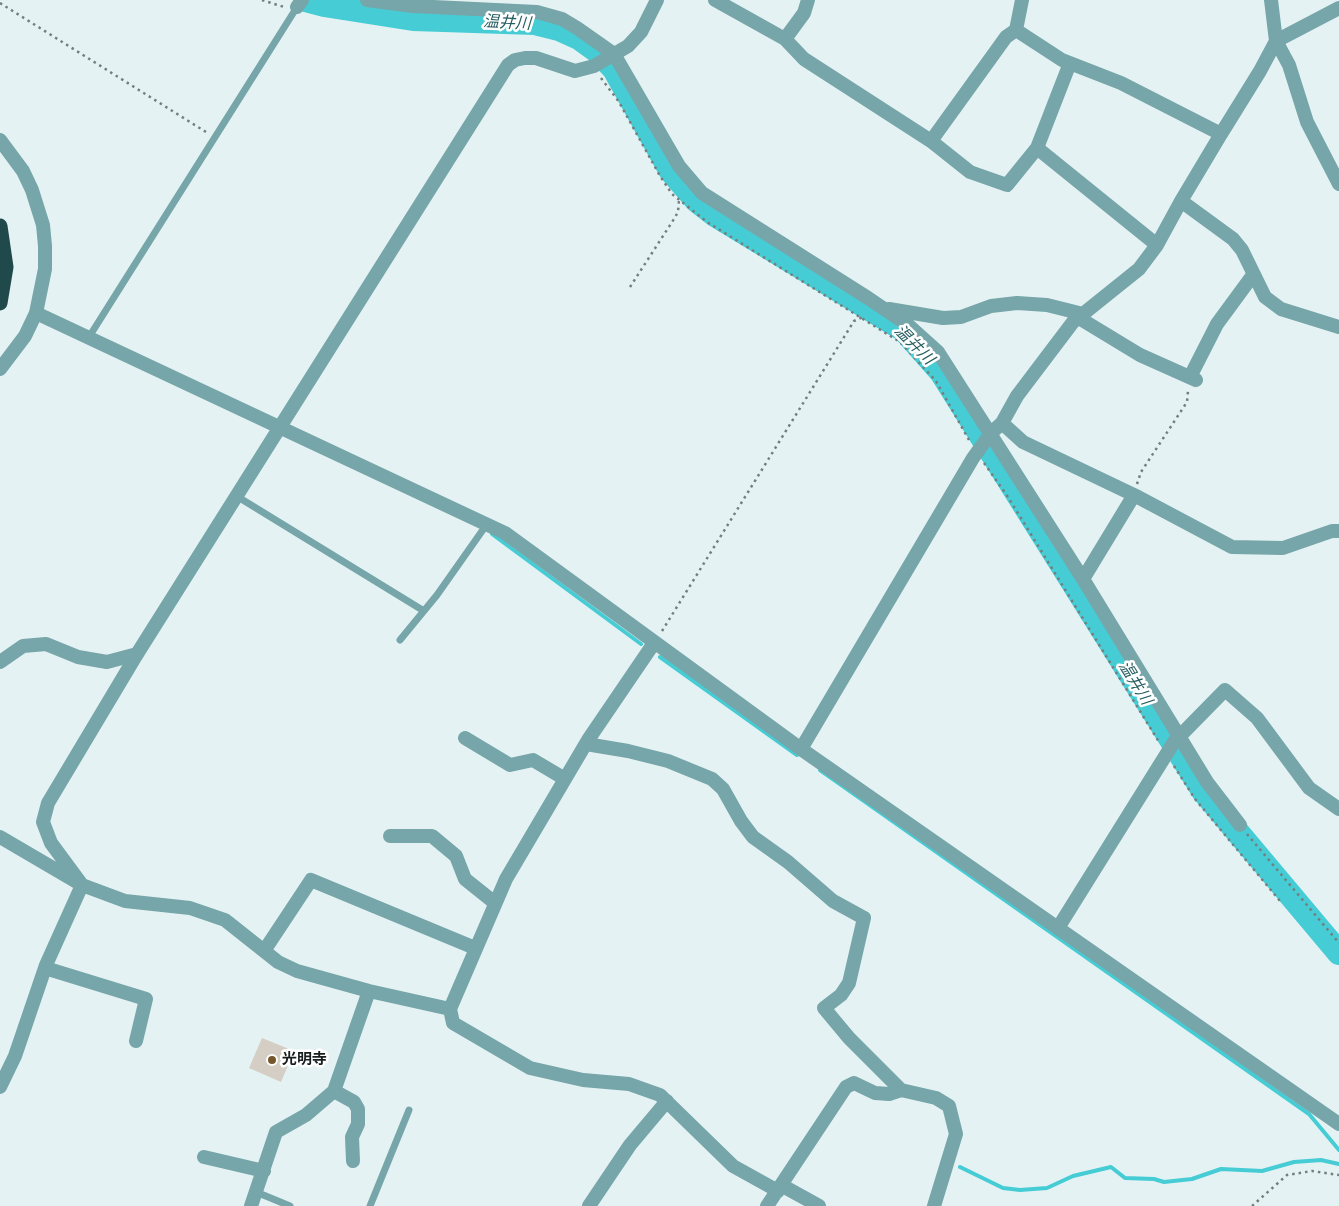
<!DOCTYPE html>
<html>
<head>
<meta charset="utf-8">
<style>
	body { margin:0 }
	canvas { display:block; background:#e5f2f3 }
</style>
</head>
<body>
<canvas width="1339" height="1206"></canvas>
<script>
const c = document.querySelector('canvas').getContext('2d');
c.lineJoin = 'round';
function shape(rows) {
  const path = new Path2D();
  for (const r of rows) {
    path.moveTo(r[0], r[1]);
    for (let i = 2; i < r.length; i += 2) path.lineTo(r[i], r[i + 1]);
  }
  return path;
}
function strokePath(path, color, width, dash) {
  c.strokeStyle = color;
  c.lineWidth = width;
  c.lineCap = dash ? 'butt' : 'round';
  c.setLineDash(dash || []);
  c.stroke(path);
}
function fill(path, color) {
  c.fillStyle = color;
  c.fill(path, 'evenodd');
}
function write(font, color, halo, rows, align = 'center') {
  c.font = font + ' "PT Sans Narrow","Noto Sans JP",sans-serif';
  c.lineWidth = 5;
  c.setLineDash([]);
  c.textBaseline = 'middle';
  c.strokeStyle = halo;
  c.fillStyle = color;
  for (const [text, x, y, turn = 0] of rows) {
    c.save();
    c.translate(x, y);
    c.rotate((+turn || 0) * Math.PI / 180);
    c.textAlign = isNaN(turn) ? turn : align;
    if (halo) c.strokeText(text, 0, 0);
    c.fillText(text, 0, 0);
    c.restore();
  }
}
strokePath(shape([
	[492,534,641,644],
	[660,657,797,755],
	[820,770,1309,1114,1339,1150],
	[960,1167,1003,1188,1020,1190,1047,1188,1073,1176,1111,1167,1125,1178,1154,1179,1164,1182,1192,1179,1221,1169,1262,1171,1294,1162,1321,1160,1339,1164]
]), '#46ccd4', 4);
strokePath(shape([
	[305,0,324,5,413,19,535,23,559,29,579,38,597,51,614,69,670,170,697,201,715,215,904,330,941,372,1203,791,1339,953]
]), '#46ccd4', 24);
fill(shape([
	[262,1038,294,1051,281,1082,249,1068]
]), '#d5cec5');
strokePath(shape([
	[262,0,284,7],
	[0,3,206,132],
	[601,78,619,102,660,176,672,194,707,222,900,342,936,381,969,440],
	[630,287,674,219,678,212,679,200],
	[984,463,1008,497,1159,742],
	[1137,484,1141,472,1187,402,1188,391],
	[662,631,854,321,863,317],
	[1174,766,1195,799,1280,901],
	[1247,834,1339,943],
	[1252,1206,1287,1175,1312,1171,1339,1175]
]), '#757e7e', 2.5, [2.5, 4]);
strokePath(shape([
	[89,337,297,7],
	[238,497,424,611],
	[400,640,437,595,487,524],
	[256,1192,290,1206],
	[370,1206,409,1110]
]), '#76a6a9', 7);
strokePath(shape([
	[367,0,413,6,537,12,562,19,577,28,614,54,679,166,702,193,868,298,908,325,938,352,1083,579,1207,782,1240,825],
	[715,0,785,39,804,59,931,141,970,172,1007,185,1037,148,1070,63],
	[1022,0,1016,30,1062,60,1121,83,1221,134,1181,201,1233,239,1242,250,1265,297,1281,309,1339,327],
	[1271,0,1276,41,1289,65,1307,122,1339,184],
	[297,7,302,0],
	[785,39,804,13,808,0],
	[1221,134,1260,71,1276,41,1339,8],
	[0,140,23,171,32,190,43,225,45,246,45,269,36,313,25,336,0,369],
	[931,141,1006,37,1016,30],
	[1037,148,1157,245],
	[889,309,943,318,961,317,991,306,1017,303,1047,305,1083,314],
	[36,313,505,533,801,749,1339,1124],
	[1079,318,1140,355,1196,380],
	[1190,377,1217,324,1253,275],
	[1002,423,1023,442,1134,495,1232,547,1283,548,1332,531,1339,531],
	[1083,579,1134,495],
	[465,738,510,765,533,760,565,779],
	[586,744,628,751,668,761,712,779,723,789,741,821,753,837,788,862,833,901,864,918,849,983,841,995,824,1008,849,1038,901,1090,936,1098,949,1106,956,1134,934,1206],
	[801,749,973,458,991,433,1002,423,1017,396,1073,322,1139,269,1157,245,1181,201],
	[390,836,432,836,456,856,465,879,495,903],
	[0,837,82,885,125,901,190,908,225,920,278,962,297,971,369,991,450,1009,506,879,588,740,654,643],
	[1058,928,1174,742,1225,690,1257,718,1309,788,1339,809],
	[264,951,311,880,475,948],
	[45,968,146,999,136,1041],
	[450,1009,453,1023,530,1068,583,1080,629,1084,660,1095,733,1166,778,1191],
	[0,1087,15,1056,46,965,82,885,51,843,43,822,48,803,137,654],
	[334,1091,354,1102,358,1109,358,1124,352,1137,353,1161],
	[204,1157,264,1171],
	[781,1185,819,1206],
	[251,1206,276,1132,306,1115,334,1091,369,991],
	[589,1206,630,1145,667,1101],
	[767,1206,846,1087,854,1083,875,1093,889,1094,901,1090]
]), '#76a6a9', 14);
strokePath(shape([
	[0,662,23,646,46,644,78,657,107,662,137,654,508,65,515,60,525,58,536,58,575,71,594,66,628,46,641,32,657,0]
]), '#76a6a9', 14);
strokePath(shape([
	[0,226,6,267,0,303]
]), '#20494b', 15);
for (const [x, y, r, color] of [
	[272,1060,5,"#74572b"]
]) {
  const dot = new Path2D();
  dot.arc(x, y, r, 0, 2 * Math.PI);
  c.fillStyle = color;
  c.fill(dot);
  strokePath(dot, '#fff', 2);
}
write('bold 15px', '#181d1d', '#fff', [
	["光明寺",282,1060]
], 'left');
write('italic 16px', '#285f62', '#fff', [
	["温井川",507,23,3],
	["温井川",914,345,45],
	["温井川",1135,683,58]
]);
</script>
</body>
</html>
